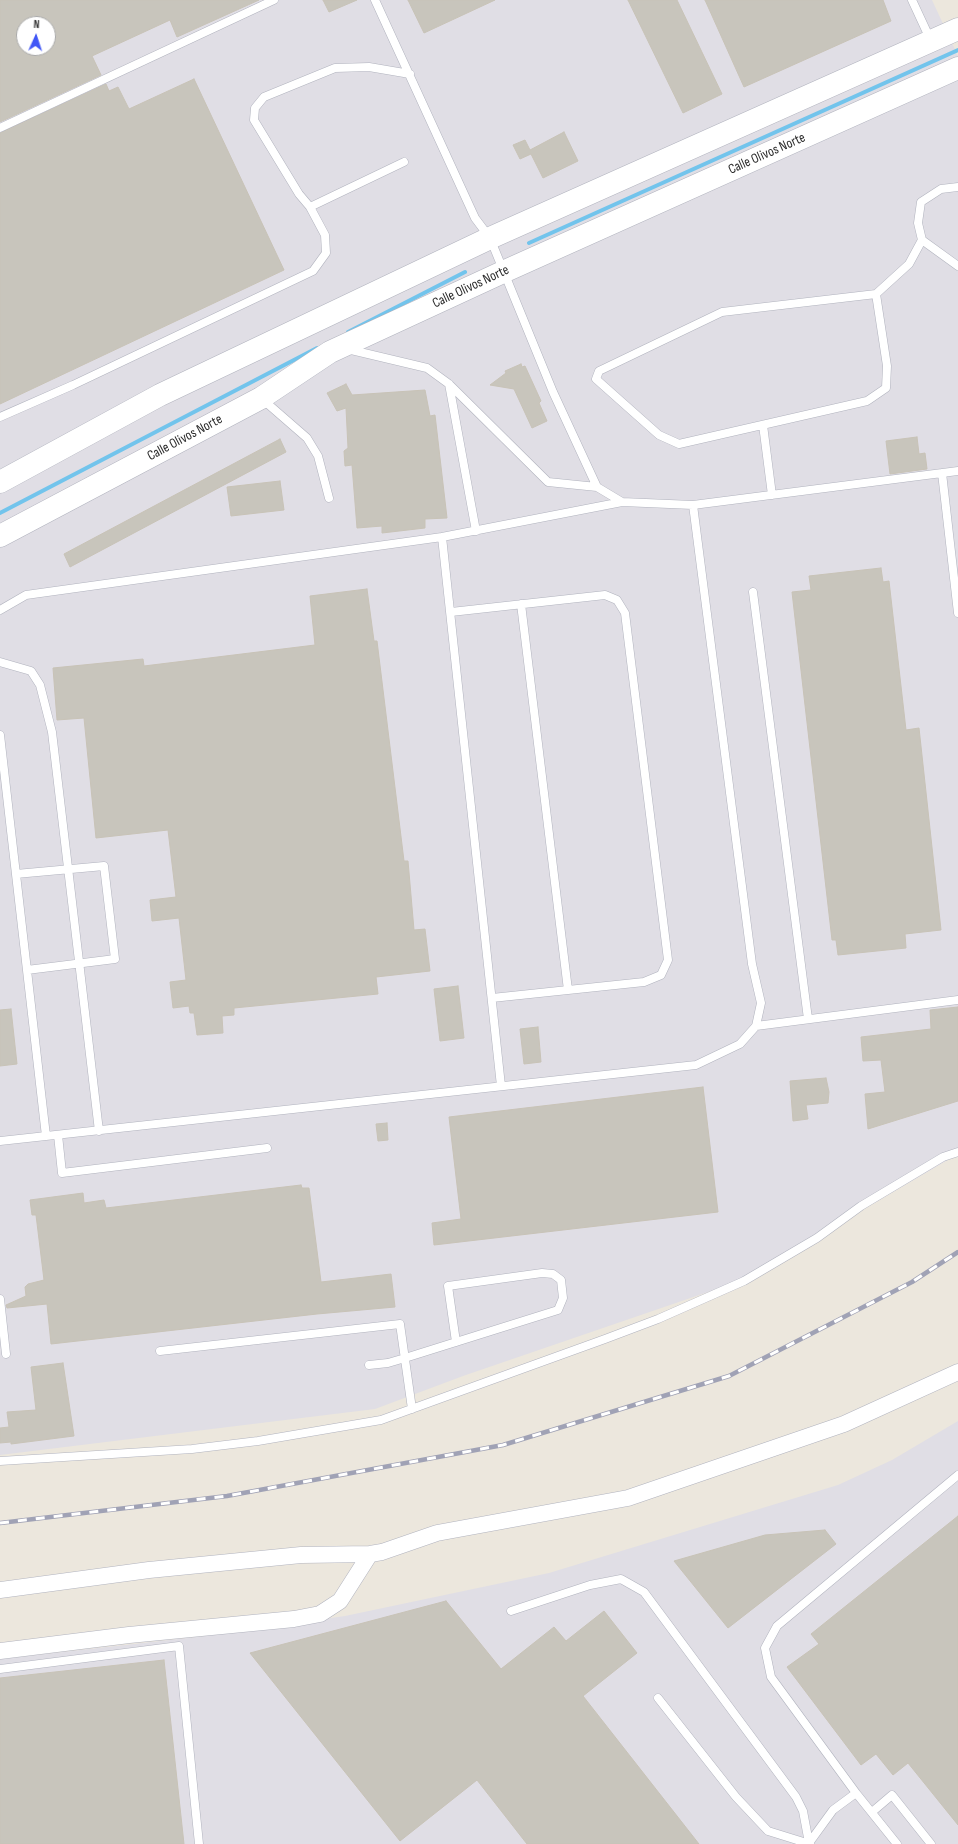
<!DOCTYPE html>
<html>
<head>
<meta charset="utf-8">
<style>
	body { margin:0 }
	#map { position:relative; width:958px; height:1844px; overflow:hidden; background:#ece7dd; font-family:"Sofia Sans Condensed",sans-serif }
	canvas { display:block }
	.north { position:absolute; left:16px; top:16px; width:40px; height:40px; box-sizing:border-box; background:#fff; border:1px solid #aaa; border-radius:50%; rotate:3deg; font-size:11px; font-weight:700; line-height:16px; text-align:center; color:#2b2b2b }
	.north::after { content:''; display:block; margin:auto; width:14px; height:18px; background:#4157f6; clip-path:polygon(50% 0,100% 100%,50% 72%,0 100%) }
</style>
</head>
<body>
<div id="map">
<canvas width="958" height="1844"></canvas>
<div class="north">N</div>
</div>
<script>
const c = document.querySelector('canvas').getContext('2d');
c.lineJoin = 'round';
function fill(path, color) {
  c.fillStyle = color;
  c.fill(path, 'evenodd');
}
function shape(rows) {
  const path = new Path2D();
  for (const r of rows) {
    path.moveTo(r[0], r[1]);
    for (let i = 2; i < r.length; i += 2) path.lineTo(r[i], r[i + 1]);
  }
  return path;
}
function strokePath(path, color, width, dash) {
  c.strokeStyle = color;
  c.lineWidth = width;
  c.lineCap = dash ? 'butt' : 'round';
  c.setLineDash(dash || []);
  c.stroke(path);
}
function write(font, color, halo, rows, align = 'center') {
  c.font = font + ' "Sofia Sans Condensed",sans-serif';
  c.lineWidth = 3;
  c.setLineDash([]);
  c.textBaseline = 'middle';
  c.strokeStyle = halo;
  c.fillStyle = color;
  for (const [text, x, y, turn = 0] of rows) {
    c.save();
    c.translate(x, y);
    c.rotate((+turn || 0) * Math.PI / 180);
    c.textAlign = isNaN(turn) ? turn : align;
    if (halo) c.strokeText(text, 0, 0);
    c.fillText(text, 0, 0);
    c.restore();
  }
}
fill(shape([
	[0,0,932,0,958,56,958,1154,743,1280,463,1376,375,1409,0,1455],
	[24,24,48,24,48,48,24,48],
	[958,1421,958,1844,0,1844,0,1659,205,1636,345,1616,549,1573,838,1485,892,1460]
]), '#e0dee5');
strokePath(shape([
	[529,243,958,50],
	[348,332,465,272],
	[0,513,317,348]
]), '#72c4ec', 4);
const building = shape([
	[0,0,259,0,177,37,170,20,92,56,101,75,0,122,0,0],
	[24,24,48,24,48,48,24,48,24,24],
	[323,0,357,0,329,12,323,0],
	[408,0,495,0,424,33,408,0],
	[628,0,677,0,722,94,683,113,628,0],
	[705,0,883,0,891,21,744,87,705,0],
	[194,79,284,270,0,404,0,133,106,84,109,91,118,87,129,109,194,79],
	[564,132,578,161,543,178,531,154,520,159,513,145,525,140,530,150,564,132],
	[521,364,522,367,525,366,541,401,539,403,547,421,532,428,514,389,490,385,506,373,505,371,521,364],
	[346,384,352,395,425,390,430,416,435,415,447,518,425,519,425,528,382,533,382,526,357,528,352,465,345,466,344,451,348,448,346,408,337,411,327,393,346,384],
	[917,437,919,454,925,453,927,469,890,474,886,441,917,437],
	[280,439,286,452,70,567,64,554,280,439],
	[280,481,284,510,231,516,227,487,280,481],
	[881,568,883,582,889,581,906,730,919,728,941,930,905,934,906,948,838,955,836,940,832,940,792,592,811,590,809,576,881,568],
	[367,589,374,641,377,641,404,861,408,861,414,930,425,929,430,971,376,977,378,994,234,1008,234,1015,222,1016,223,1033,197,1035,194,1013,190,1013,189,1006,173,1008,170,982,186,980,179,918,152,921,150,900,176,897,168,830,96,838,84,718,57,720,53,668,143,659,144,666,315,645,310,596,367,589],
	[458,986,464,1038,440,1041,434,989,458,986],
	[958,1007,958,1101,868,1129,865,1094,885,1092,881,1060,863,1061,861,1037,931,1029,930,1010,958,1007],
	[11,1009,17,1064,0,1066,0,1010,11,1009],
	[538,1027,541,1062,524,1064,520,1029,538,1027],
	[826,1078,829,1092,828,1103,806,1105,808,1119,793,1121,790,1081,826,1078],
	[703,1087,718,1212,434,1245,432,1223,461,1219,449,1117,703,1087],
	[387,1123,388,1140,378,1141,376,1124,387,1123],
	[301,1185,302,1188,309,1188,321,1282,391,1274,395,1307,317,1314,51,1344,47,1304,7,1308,6,1305,26,1296,25,1287,28,1284,44,1280,36,1215,32,1215,30,1200,83,1193,84,1203,104,1200,106,1208,301,1185],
	[63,1363,74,1436,11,1444,11,1442,0,1443,0,1428,9,1427,7,1412,36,1410,31,1367,63,1363],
	[958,1516,958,1825,908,1763,893,1775,876,1754,861,1765,787,1667,819,1644,811,1634,958,1516],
	[825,1530,836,1544,728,1628,674,1561,765,1535,825,1530],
	[446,1601,501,1669,554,1627,566,1641,604,1611,637,1653,583,1696,699,1844,527,1844,477,1780,400,1841,250,1653,446,1601],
	[164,1660,184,1844,0,1844,0,1678,164,1660]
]);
fill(building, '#c8c5bc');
strokePath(building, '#c8c3b7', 1);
const service = shape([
	[375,0,475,218,490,238,553,392,597,487],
	[912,0,931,41],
	[0,128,274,0],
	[404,162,310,207,299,194,254,120,255,108,264,97,335,68,369,67,410,74],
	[922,240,958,266],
	[876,294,887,366,886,388,867,401,679,444,659,435,596,379,599,371,722,312,876,294,909,264,922,240,918,223,921,202,941,189,958,187],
	[347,349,427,368,449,384,548,482,597,487,622,502],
	[449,384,476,531],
	[261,398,307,438,318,456,329,498],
	[0,417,73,385,313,271,326,253,325,235,310,207],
	[763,425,772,495],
	[942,473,958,613],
	[442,537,622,502,693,505,958,471],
	[753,592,808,1019],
	[521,604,568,990],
	[0,610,26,595,442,537,501,1086],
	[451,612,605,595,617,600,625,613,668,960,661,975,644,982,492,998],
	[0,662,31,671,40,685,52,732,99,1131],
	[0,735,46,1136],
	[16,874,104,866,115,959,27,970],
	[756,1026,958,1000],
	[58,1135,62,1173,267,1148],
	[0,1141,696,1065,740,1044,756,1026,761,1003,752,964,693,505],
	[0,1299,6,1354],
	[160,1351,400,1324,412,1409],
	[369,1365,388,1363,405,1358,558,1310,563,1298,561,1280,553,1274,542,1273,448,1286,456,1342],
	[0,1461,192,1449,258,1441,381,1420,605,1339,658,1319,744,1281,817,1238,861,1206,943,1157,958,1152],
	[511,1611,590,1585,621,1579,644,1592,796,1797,803,1811,809,1843],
	[0,1669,179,1646,199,1844],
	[658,1698,736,1797,768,1831,810,1844],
	[856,1793,897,1844],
	[872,1812,892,1795,931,1844],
	[809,1843,833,1810,856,1793,771,1677,765,1648,777,1626,958,1475]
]);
const minor = shape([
	[0,1590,149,1570,301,1555,370,1554,382,1552,437,1533,628,1498,844,1424,958,1372],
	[0,1651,129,1635,294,1619,320,1614,340,1601,370,1554]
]);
const secondary = shape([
	[0,482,160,395,490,238,958,29],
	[0,536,261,398,330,352,503,272,958,68]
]);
strokePath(service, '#b1b3be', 9);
strokePath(minor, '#b1b3be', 17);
strokePath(secondary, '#b1b3be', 23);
strokePath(service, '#fff', 8);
strokePath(minor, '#fff', 16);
strokePath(secondary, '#fff', 22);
const rail = shape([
	[0,1523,227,1496,503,1445,729,1376,912,1282,958,1252]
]);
strokePath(rail, '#a0a2b5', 4.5);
strokePath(rail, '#fff', 3, [9]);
write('14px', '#2b2b2b', '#fff', [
	["Calle Olivos Norte",767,154,-24],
	["Calle Olivos Norte",471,287,-25],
	["Calle Olivos Norte",185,438,-28]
]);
</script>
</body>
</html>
